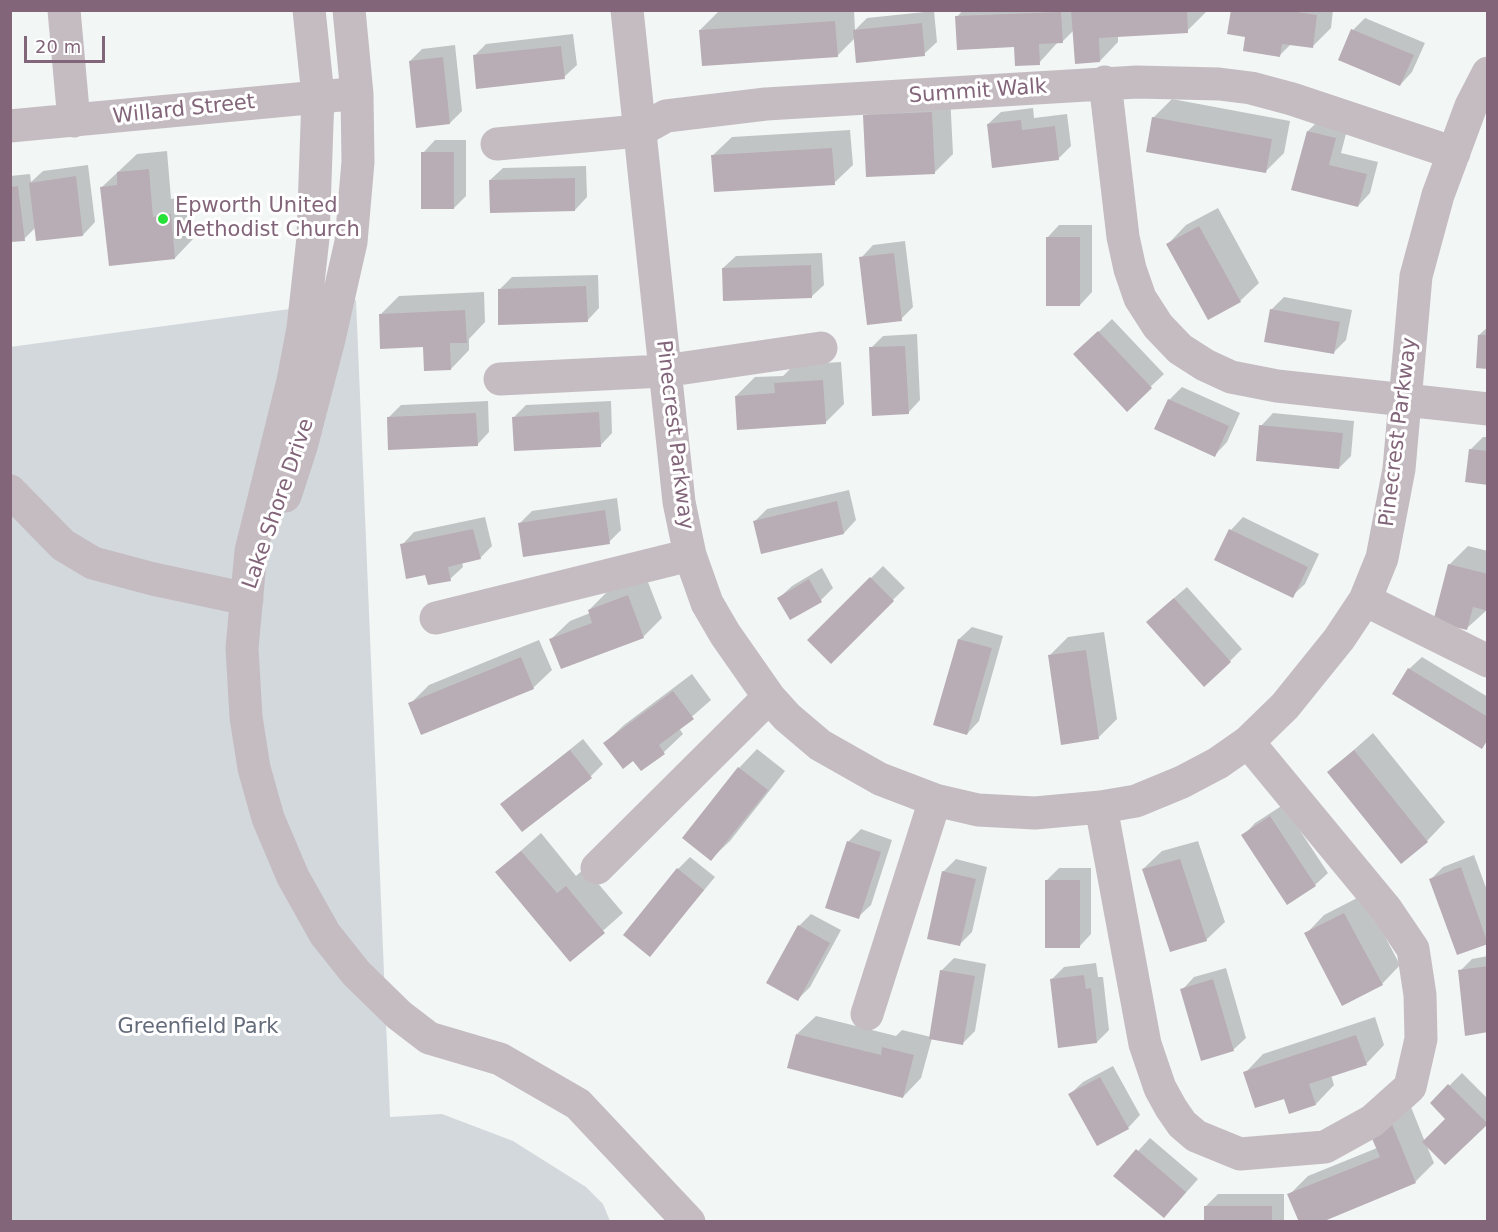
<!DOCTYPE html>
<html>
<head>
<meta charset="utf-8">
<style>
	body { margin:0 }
	#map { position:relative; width:1498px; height:1232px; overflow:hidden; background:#f2f6f5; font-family:"DejaVu Sans",sans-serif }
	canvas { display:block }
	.frame { position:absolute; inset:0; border:12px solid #83657a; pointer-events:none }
	.scale { position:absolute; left:24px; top:36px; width:81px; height:27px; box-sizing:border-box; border:3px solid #83657a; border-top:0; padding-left:8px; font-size:18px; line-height:21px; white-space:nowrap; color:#83657a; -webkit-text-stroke:4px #fff; paint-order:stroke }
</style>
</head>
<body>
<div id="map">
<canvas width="1498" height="1232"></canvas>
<div class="frame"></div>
<div class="scale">20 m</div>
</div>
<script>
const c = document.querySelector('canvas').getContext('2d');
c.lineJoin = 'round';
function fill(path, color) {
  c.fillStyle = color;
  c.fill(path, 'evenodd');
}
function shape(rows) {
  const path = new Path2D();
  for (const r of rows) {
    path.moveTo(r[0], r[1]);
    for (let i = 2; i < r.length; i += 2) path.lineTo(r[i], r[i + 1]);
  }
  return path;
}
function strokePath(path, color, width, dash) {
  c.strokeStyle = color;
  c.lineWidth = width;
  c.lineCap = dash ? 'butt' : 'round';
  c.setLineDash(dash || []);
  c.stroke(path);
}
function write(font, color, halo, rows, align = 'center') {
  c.font = font + ' "DejaVu Sans",sans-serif';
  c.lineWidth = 6;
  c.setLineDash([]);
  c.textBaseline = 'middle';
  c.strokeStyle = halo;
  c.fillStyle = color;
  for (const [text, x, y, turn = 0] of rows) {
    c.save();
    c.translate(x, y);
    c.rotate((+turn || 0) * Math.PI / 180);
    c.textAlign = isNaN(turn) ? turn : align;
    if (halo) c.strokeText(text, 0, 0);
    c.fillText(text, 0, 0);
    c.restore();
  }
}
fill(shape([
	[356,300,390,1117,442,1114,513,1141,586,1187,603,1204,610,1221,11,1221,10,347]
]), '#d3d8dc');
fill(shape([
	[854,10,855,30,867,18,934,11,937,42,924,54,855,38,837,56,700,30,719,11],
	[963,10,1206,10,1206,12,1187,31,1118,35,1118,42,1100,61,1074,30,1062,42,1058,42,1039,63,1015,46,957,17],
	[1232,10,1333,10,1331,28,1312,47,1291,44,1280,55,1247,35],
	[1365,18,1425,43,1412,72,1400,85,1353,30],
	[573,34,577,65,564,77,474,56,486,44],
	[455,45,462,111,450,123,410,61,422,49],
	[950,94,953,154,934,173,865,116,883,97],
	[1172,99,1290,121,1284,153,1265,172,1153,118],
	[1033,108,1034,118,1067,114,1071,146,1059,158,988,124,1001,112],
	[1320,119,1348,126,1341,153,1378,162,1370,193,1358,206,1293,189,1308,131],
	[850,130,853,165,834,183,713,155,732,137],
	[435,140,466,140,466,196,454,208,423,153],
	[167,151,171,199,189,196,193,239,175,258,102,187,137,154],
	[88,165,95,222,83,235,36,227,24,239,10,241,10,176,30,174,31,182,43,171],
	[586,166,587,197,575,210,490,180,503,168],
	[1218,208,1259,283,1240,301,1168,244,1186,225],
	[1059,225,1092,225,1092,292,1080,305,1047,238],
	[905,241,913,307,901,319,861,258,873,245],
	[822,253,824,285,811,297,723,268,736,256],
	[598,275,599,308,587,321,499,290,512,277],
	[484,292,485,322,469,339,469,350,451,369,424,345,380,315,399,296],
	[1284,297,1352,310,1346,340,1334,352,1271,310],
	[1112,319,1164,374,1127,409,1088,342],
	[1488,327,1488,367,1479,335],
	[917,334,920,400,908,413,871,348,883,336],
	[841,362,844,404,825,423,736,396,755,377,783,376,794,365],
	[1182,387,1240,413,1227,442,1215,455,1156,428,1169,400],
	[488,401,489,432,477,445,388,418,401,405],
	[611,401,612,433,600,446,514,417,526,405],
	[1273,413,1354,421,1351,456,1339,468,1261,426],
	[1483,437,1488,437,1488,483,1471,449],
	[849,490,856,520,844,533,755,521,767,509],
	[617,498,621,530,609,542,520,523,532,511],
	[485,517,492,546,480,558,462,562,463,567,450,579,426,573,402,545,414,532],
	[1243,517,1319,554,1305,584,1292,596,1216,559,1231,530],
	[1468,546,1488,551,1488,609,1466,629,1449,565],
	[883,566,905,588,831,661,809,640],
	[822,568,833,588,821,600,791,618,779,598,792,586],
	[646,577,662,618,643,637,551,639,570,621,590,613,589,610,608,591],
	[1187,587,1242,649,1230,661,1160,610],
	[972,627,1003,636,979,721,967,734,959,639],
	[1104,632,1117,719,1098,738,1049,656,1068,637],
	[539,640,552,670,533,688,410,704,429,685],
	[1422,657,1488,697,1488,741,1481,747,1409,669],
	[692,674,711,700,679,728,683,734,664,752,641,769,634,759,605,743,624,725],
	[1373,733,1445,822,1427,841,1329,772],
	[583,739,603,764,591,776,502,804],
	[757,749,785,771,730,841,711,859,739,768],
	[1283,805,1328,873,1315,885,1243,836,1255,823],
	[861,829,892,840,871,905,858,917,848,842],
	[541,833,576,876,585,868,623,913,570,960,497,872],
	[1198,841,1225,922,1206,940,1143,869,1162,851],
	[1474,855,1488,893,1488,942,1458,953,1431,879,1443,867],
	[690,857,715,877,650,955,678,869],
	[956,859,987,867,972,932,960,944,943,872],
	[1059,868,1091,868,1091,934,1079,947,1046,881],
	[1363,895,1400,965,1382,984,1306,934,1324,915],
	[811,914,841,930,810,987,798,999,799,926],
	[1488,956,1488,1030,1460,971,1472,959],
	[954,958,986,964,975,1031,963,1043,932,1038,921,1078,903,1097,797,1034,816,1016,896,1036,902,1030,931,1037,941,971],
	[1096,963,1098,977,1103,977,1109,1030,1097,1042,1052,979,1064,967],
	[1226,968,1246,1038,1233,1050,1182,990,1194,977],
	[1375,1017,1384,1045,1366,1064,1331,1075,1334,1085,1316,1104,1285,1097,1245,1073,1263,1054],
	[1113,1066,1140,1115,1128,1128,1070,1094,1083,1082],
	[1462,1073,1488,1099,1488,1122,1445,1163,1426,1144,1434,1163,1415,1182,1289,1195,1308,1176,1377,1148,1372,1134,1411,1107,1425,1142,1448,1119,1432,1103],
	[1150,1138,1198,1179,1176,1204,1115,1176],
	[1218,1194,1284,1194,1284,1222,1205,1222,1205,1207]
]), '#0003');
fill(shape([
	[1071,10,1187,10,1188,33,1099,38,1100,62,1075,64],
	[1231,10,1284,10,1317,15,1313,48,1282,44,1280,57,1243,51,1245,37,1227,34],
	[1061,12,1063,43,1039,44,1040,65,1015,66,1014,47,957,50,955,16],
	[835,21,838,57,702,66,699,30],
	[922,23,925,56,856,63,853,30],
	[1351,29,1414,55,1400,86,1338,60],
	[561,46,565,79,476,89,473,55],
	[443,57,450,124,416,128,409,61],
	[932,112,935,174,866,177,863,115],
	[1152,117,1272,139,1266,173,1146,152],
	[1021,120,1022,130,1055,126,1059,160,992,168,987,124],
	[1307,131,1336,138,1329,165,1367,174,1358,207,1291,190],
	[832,148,835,185,714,192,711,155],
	[421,152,454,152,454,209,421,209],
	[149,169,153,217,171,214,175,259,109,266,100,187,117,185,117,172],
	[76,176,83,236,36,241,29,183],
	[575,178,575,211,490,213,489,180],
	[18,186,25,241,10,242,10,187],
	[1199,226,1241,302,1208,320,1166,244],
	[1046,237,1080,237,1080,306,1046,306],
	[894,253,902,321,867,325,859,257],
	[811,265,812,298,723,301,722,268],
	[586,286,588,322,498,325,498,289],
	[1270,309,1340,322,1334,354,1264,342],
	[465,310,467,343,450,343,451,370,424,371,423,347,380,349,379,314],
	[1098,331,1152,388,1127,412,1073,354],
	[1478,335,1488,335,1488,369,1476,368],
	[905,346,909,414,872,416,869,347],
	[823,380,826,424,737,430,735,396,775,393,774,383],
	[1168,399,1229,426,1215,457,1154,429],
	[599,412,601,447,514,451,512,417],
	[476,413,478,446,388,450,387,417],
	[1259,425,1343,433,1339,469,1256,461],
	[1469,449,1488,451,1488,485,1465,482],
	[837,501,844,534,761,554,753,521],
	[605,510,610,544,523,557,518,523],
	[473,529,481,559,448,567,451,581,428,585,425,575,406,579,400,544],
	[1229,529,1308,567,1293,598,1214,560],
	[1448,564,1488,574,1488,611,1473,607,1467,630,1433,622],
	[870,577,894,601,831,664,807,640],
	[809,579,822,602,790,620,777,598],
	[628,595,644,638,561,669,549,639,592,623,588,610],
	[1174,598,1231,662,1204,687,1146,622],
	[958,639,992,648,967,735,933,725],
	[1086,650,1099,739,1061,745,1048,655],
	[521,657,534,689,421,735,408,703],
	[1408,668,1488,717,1488,739,1482,749,1392,694],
	[673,691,694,719,659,745,665,754,641,771,633,761,623,769,603,743],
	[570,750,592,778,522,832,500,804],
	[1354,750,1428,842,1401,864,1327,772],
	[738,767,768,790,711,861,682,838],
	[1270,816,1316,886,1287,905,1241,835],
	[847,841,881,852,859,919,825,908],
	[521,851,557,893,566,886,605,933,570,962,495,872],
	[1180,859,1207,941,1170,952,1142,869],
	[1461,867,1488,944,1457,955,1429,879],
	[677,868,704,890,650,957,623,935],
	[942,871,976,879,960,946,927,939],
	[1045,880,1080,880,1080,948,1045,948],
	[1344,913,1383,985,1342,1006,1304,933],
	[798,925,830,943,798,1001,766,983],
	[1488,966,1488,1032,1465,1036,1458,970],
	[940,970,975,976,963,1045,929,1039],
	[1084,975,1086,989,1091,988,1097,1043,1058,1048,1050,979],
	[1213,979,1234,1051,1201,1061,1180,989],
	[796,1034,881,1055,882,1047,914,1055,903,1098,787,1068],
	[1356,1035,1367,1065,1309,1084,1316,1105,1289,1114,1284,1099,1255,1108,1243,1072],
	[1100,1077,1129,1129,1097,1146,1068,1094],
	[1448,1084,1488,1124,1445,1165,1422,1142,1445,1119,1430,1103],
	[1392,1124,1416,1183,1322,1222,1299,1222,1287,1194,1380,1157,1370,1134],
	[1136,1149,1186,1192,1164,1218,1113,1176],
	[1204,1206,1272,1206,1272,1222,1204,1222]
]), '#b8acb5');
strokePath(shape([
	[64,10,74,121],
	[309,10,318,96,313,238,303,328,293,381,251,551,242,648,246,717,254,768,268,818,293,877,325,934,356,973,399,1015,429,1038,500,1059,578,1104,689,1222],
	[627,10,679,502,690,555,707,603,725,634,769,697,787,717,820,745,880,779,935,800,978,810,1035,813,1101,807,1136,801,1182,782,1218,763,1248,742,1285,706,1339,639,1365,600,1382,558,1399,469,1416,276,1438,195,1471,106,1488,73],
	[1105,82,1123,237,1130,269,1140,298,1158,326,1180,349,1205,365,1231,377,1277,386,1488,409],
	[10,126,340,95],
	[497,144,639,131,666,116,766,104,1137,82,1219,84,1251,88,1292,99,1454,153],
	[500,379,664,371,821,348],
	[10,491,63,545,93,563,153,579,247,599],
	[285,496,301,447,329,339,351,242,358,162,357,94,349,10],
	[1365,600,1488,661],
	[436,618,690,555],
	[1101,807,1145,1044,1160,1088,1171,1108,1182,1124,1196,1136,1240,1154,1325,1147,1372,1121,1410,1087,1421,1039,1420,995,1413,949,1386,909,1248,742],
	[597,868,769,697],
	[867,1014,935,800]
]), '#c5bcc2', 33);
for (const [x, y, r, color] of [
	[163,219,6,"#27e138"]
]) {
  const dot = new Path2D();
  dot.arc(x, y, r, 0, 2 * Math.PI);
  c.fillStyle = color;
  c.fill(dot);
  strokePath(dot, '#fff', 2);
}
write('21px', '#83657a', '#fff', [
	["Summit Walk",978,92,-4],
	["Willard Street",184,110,-6],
	["Pinecrest Parkway",1399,432,-83],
	["Pinecrest Parkway",674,435,83],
	["Lake Shore Drive",279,504,-71]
]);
write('21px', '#83657a', '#fff', [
	["Epworth United",175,207],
	["Methodist Church",175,231]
], 'left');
write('21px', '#646b7a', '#fff', [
	["Greenfield Park",198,1028]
]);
</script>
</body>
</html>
